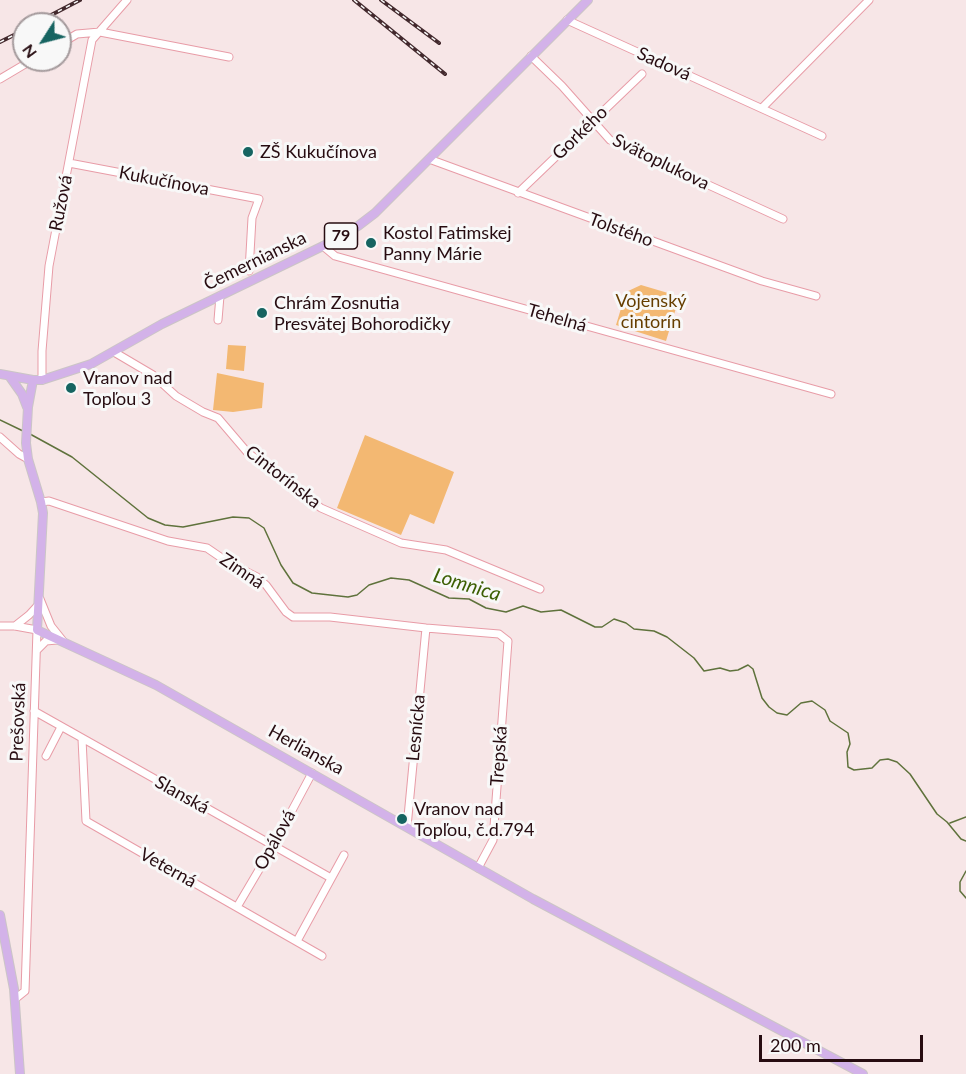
<!DOCTYPE html>
<html>
<head>
<meta charset="utf-8">
<style>
	body { margin:0 }
	#map { position:relative; width:966px; height:1074px; overflow:hidden; background:#f7e6e7; font-family:Lato,sans-serif }
	canvas { display:block }
	.north { position:absolute; left:12px; top:12px; width:60px; height:60px; box-sizing:border-box; background:#f8f8f8; border:2px solid #a49a9c; border-radius:50%; rotate:234deg; font-size:16px; font-weight:700; line-height:24px; text-align:center; color:#270c11 }
	.north::after { content:''; display:block; margin:auto; width:21px; height:27px; background:#166461; clip-path:polygon(50% 0,100% 100%,50% 72%,0 100%) }
	.scale { position:absolute; left:759px; top:1035px; width:164px; height:27px; box-sizing:border-box; border:3px solid #270c11; border-top:0; padding-left:8px; font-size:18px; line-height:21px; white-space:nowrap; color:#270c11; -webkit-text-stroke:4px #f8f8f8; paint-order:stroke }
</style>
</head>
<body>
<div id="map">
<canvas width="966" height="1074"></canvas>
<div class="north">N</div>
<div class="scale">200 m</div>
</div>
<script>
const c = document.querySelector('canvas').getContext('2d');
c.lineJoin = 'round';
function fill(path, color) {
  c.fillStyle = color;
  c.fill(path, 'evenodd');
}
function shape(rows) {
  const path = new Path2D();
  for (const r of rows) {
    path.moveTo(r[0], r[1]);
    for (let i = 2; i < r.length; i += 2) path.lineTo(r[i], r[i + 1]);
  }
  return path;
}
function strokePath(path, color, width, dash) {
  c.strokeStyle = color;
  c.lineWidth = width;
  c.lineCap = dash ? 'butt' : 'round';
  c.setLineDash(dash || []);
  c.stroke(path);
}
function write(font, color, halo, rows, align = 'center') {
  c.font = font + ' Lato,sans-serif';
  c.lineWidth = 6;
  c.setLineDash([]);
  c.textBaseline = 'middle';
  c.strokeStyle = halo;
  c.fillStyle = color;
  for (const [text, x, y, turn = 0] of rows) {
    c.save();
    c.translate(x, y);
    c.rotate((+turn || 0) * Math.PI / 180);
    c.textAlign = isNaN(turn) ? turn : align;
    if (halo) c.strokeText(text, 0, 0);
    c.fillText(text, 0, 0);
    c.restore();
  }
}
fill(shape([
	[641,285,668,293,676,308,666,341,616,325,626,292],
	[228,345,246,346,244,371,226,369],
	[217,373,264,383,262,408,233,412,213,410],
	[365,435,454,472,434,524,410,514,401,535,337,508]
]), '#f3b872');
strokePath(shape([
	[0,420,23,431],
	[30,434,72,457,148,518,165,525,183,527,233,517,249,518,264,528,281,565,293,583,312,593,348,597,357,595,369,585,391,578,409,580,449,598,469,599,486,608,506,612,523,606,541,612,561,610,595,627,602,627,614,619,626,623,634,629,654,631,667,637,694,658,704,671,720,668,730,671,738,670,748,665,753,669,762,698,769,707,777,713,787,715,801,703,812,701,825,710,830,721,848,733,850,744,847,752,848,767,854,770,872,768,880,760,888,759,897,762,910,774,937,814,947,822,961,839,966,841],
	[950,823,966,817],
	[966,871,960,882,960,891,966,898]
]), '#5f723c', 1.5);
const minor = shape([
	[567,20,822,136],
	[60,44,77,34,100,32,229,57],
	[531,56,562,86,610,140,783,219],
	[0,79,32,60],
	[762,108,869,0],
	[429,159,762,281,816,296],
	[69,163,259,199,252,218,249,271],
	[518,193,642,74],
	[323,246,335,256,831,394],
	[218,320,220,296],
	[114,352,153,375,176,396,203,412,218,418,247,452,321,508,401,543,446,550,540,589],
	[42,380,42,351,49,266,92,40,127,0],
	[0,437,19,454,28,459],
	[41,502,49,501,168,541,207,548,229,563,257,577,266,585,286,612,293,617,330,617,426,628,499,634,508,641,493,840,478,868],
	[40,599,51,626,63,641],
	[0,626,15,626,37,630,25,991,15,999],
	[15,626,29,615,40,603],
	[37,650,46,641,57,640],
	[34,711,331,878],
	[82,739,86,821,322,956],
	[46,756,61,727],
	[407,827,426,628],
	[237,907,273,846,312,773],
	[297,941,344,855]
]);
const major = shape([
	[0,374,33,380,42,380,91,364,162,324,323,246,358,226,375,213,588,0],
	[10,377,22,394,27,407],
	[33,380,28,407,26,443,28,459,41,502,43,513,37,630,156,685,533,899,863,1074],
	[0,915,14,989,20,1074]
]);
strokePath(minor, '#e89ca7', 9);
strokePath(major, '#cbc5c6', 10);
strokePath(minor, '#fff', 7);
strokePath(major, '#d3b2e9', 8);
const rail = shape([
	[354,0,445,74],
	[381,0,439,43],
	[34,24,80,0],
	[0,42,24,30]
]);
strokePath(rail, '#43292d', 4);
strokePath(rail, '#f8f8f8', 1.5, [4.5]);
for (const [x, y, r, color] of [
	[248,152,6,"#166461"],
	[371,243,6,"#166461"],
	[262,313,6,"#166461"],
	[71,388,6,"#166461"],
	[402,819,6,"#166461"]
]) {
  const dot = new Path2D();
  dot.arc(x, y, r, 0, 2 * Math.PI);
  c.fillStyle = color;
  c.fill(dot);
  strokePath(dot, '#f8f8f8', 2);
}
for (const [x, y, w] of [
	[341,236,33]
]) {
  const box = new Path2D();
  box.roundRect(x - w / 2, y - 13, w, 26, 4.5);
  c.fillStyle = '#f8f8f8';
  c.fill(box);
  strokePath(box, '#270c11', 1.5);
}
write('bold 16px', '#270c11', null, [
	["79",341,236]
]);
write('18px', '#270c11', '#f8f8f8', [
	["Sadová",664,64,24],
	["Gorkého",580,133,-44],
	["Svätoplukova",661,162,26],
	["Kukučínova",164,181,11],
	["Ružová",61,203,-79],
	["Tolstého",621,230,20],
	["Čemernianska",255,261,-26],
	["Tehelná",557,318,16],
	["Cintorínska",283,477,38],
	["Zimná",242,571,34],
	["Prešovská",18,722,-88],
	["Lesnícka",416,728,-85],
	["Herlianska",306,750,29],
	["Trepská",499,756,-86],
	["Slanská",182,795,29],
	["Opálová",275,840,-61],
	["Veterná",168,868,29]
]);
write('18px', '#270c11', '#f8f8f8', [
	["ZŠ Kukučínova",260,152],
	["Kostol Fatimskej",383,233],
	["Panny Márie",383,254],
	["Chrám Zosnutia",274,303],
	["Presvätej Bohorodičky",274,324],
	["Vranov nad",83,378],
	["Topľou 3",83,399],
	["Vranov nad",414,809],
	["Topľou, č.d.794",414,830]
], 'left');
write('18px', '#663e00', '#f8f8f8', [
	["Vojenský",651,301],
	["cintorín",651,322]
]);
write('italic 20px', '#3c5f03', '#f8f8f8', [
	["Lomnica",467,585,17]
]);
</script>
</body>
</html>
